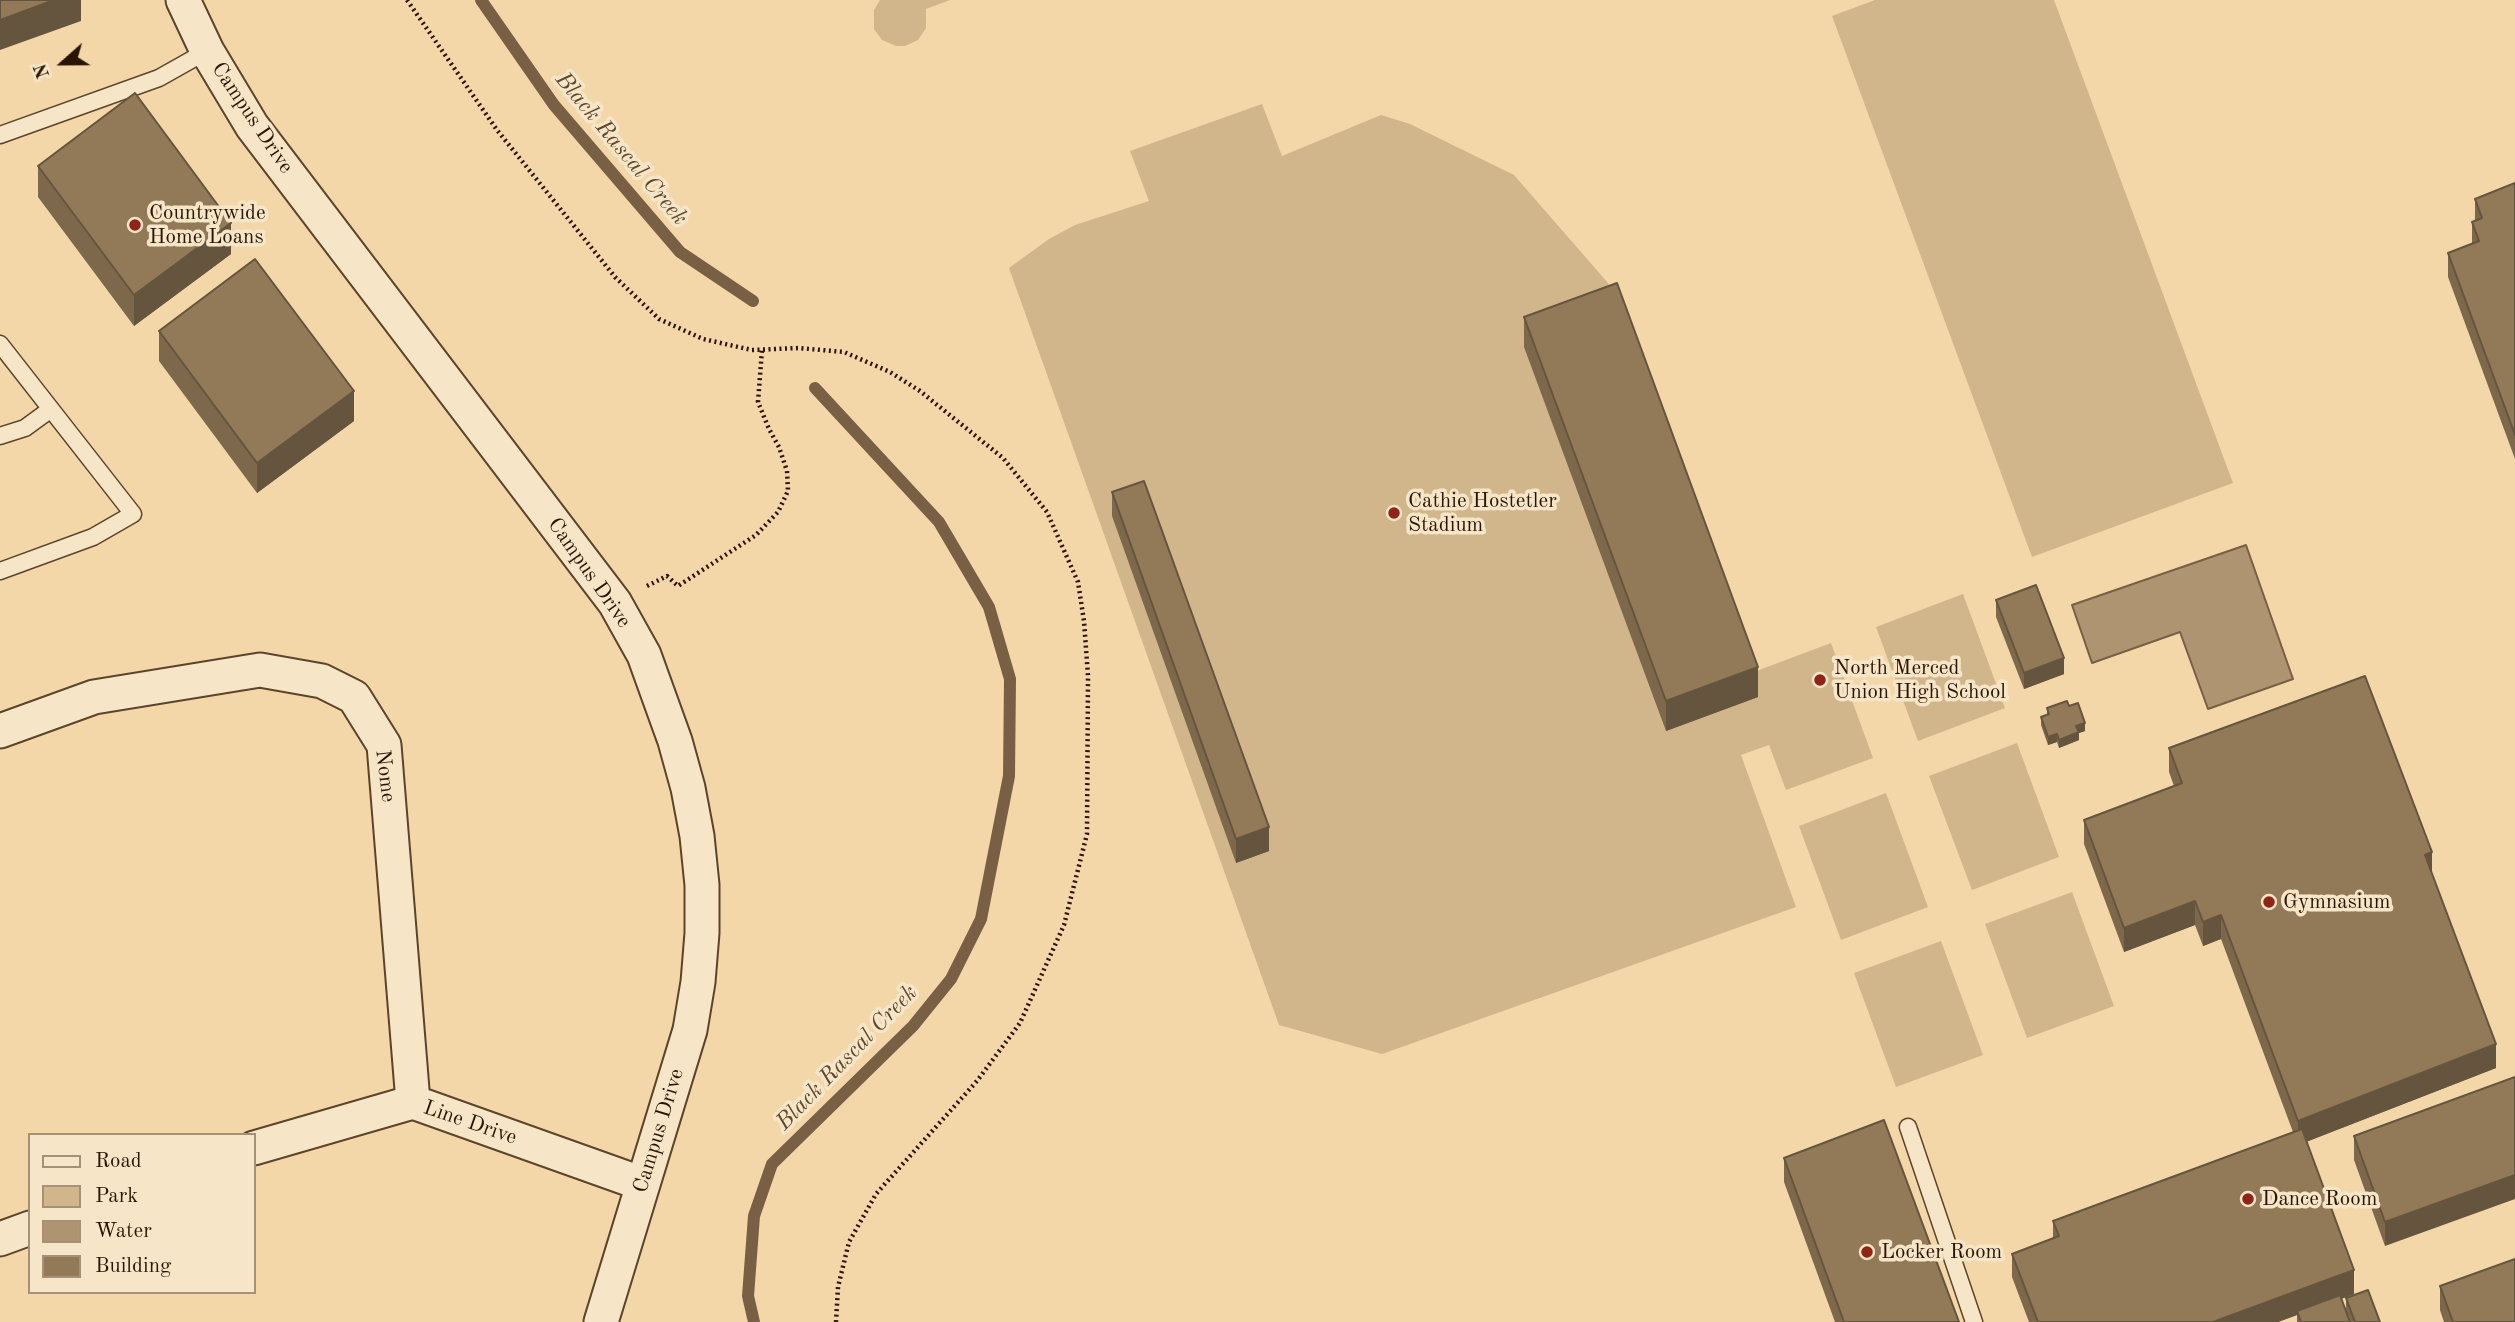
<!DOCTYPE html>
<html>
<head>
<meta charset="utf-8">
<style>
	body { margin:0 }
	#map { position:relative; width:2515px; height:1322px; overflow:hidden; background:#f3d7a9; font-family:"Old Standard TT",serif }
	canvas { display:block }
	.legend { position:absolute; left:28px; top:1133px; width:228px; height:161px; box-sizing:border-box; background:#f7e5c7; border:2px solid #a59178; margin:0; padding:9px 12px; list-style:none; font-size:21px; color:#291301 }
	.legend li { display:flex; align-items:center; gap:14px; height:35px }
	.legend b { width:35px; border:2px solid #a59178 }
	.north { position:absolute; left:28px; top:28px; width:70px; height:70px; -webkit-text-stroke:5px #f7e5c7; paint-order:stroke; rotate:249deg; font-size:19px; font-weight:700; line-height:28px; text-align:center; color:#291301 }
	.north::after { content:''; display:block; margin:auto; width:24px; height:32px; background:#291301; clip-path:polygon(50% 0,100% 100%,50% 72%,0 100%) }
</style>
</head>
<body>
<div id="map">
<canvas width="2515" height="1322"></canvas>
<ul class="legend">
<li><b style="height:9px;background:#f7e5c7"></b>Road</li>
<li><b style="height:19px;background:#d1b68c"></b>Park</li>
<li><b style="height:19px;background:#ae9470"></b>Water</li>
<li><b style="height:19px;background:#927958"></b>Building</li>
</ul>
<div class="north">N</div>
</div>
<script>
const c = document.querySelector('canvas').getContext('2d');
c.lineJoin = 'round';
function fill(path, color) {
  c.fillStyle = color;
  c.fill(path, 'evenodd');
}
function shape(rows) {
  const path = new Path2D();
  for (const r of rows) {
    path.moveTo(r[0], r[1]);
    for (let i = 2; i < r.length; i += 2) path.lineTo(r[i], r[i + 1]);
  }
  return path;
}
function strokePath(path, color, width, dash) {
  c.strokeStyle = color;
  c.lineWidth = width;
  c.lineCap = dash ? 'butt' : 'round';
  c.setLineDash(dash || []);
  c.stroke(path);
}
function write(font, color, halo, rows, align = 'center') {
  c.font = font + ' "Old Standard TT",serif';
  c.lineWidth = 7;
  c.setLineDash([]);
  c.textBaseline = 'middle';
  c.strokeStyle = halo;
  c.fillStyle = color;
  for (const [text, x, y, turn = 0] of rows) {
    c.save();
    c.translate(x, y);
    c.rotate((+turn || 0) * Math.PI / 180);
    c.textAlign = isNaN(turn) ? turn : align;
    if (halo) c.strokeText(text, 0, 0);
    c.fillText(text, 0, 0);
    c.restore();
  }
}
fill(shape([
	[880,0,950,0,926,9,926,28,918,40,905,46,896,46,882,40,874,29,874,10],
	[1875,0,2054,0,2233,483,2032,557,1832,16],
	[1262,104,1282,156,1381,115,1410,124,1514,175,1608,283,1751,673,1831,643,1873,758,1786,790,1769,745,1741,755,1796,907,1382,1054,1279,1025,1009,268,1049,239,1075,225,1149,201,1130,151],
	[1963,594,2005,708,1918,741,1876,627],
	[2017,743,2059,857,1972,890,1929,776],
	[1886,793,1928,907,1841,940,1799,826],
	[2072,892,2114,1006,2027,1038,1985,924],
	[1941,941,1983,1055,1896,1087,1854,973]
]), '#d1b68c');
const water = shape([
	[2246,545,2293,679,2208,709,2180,632,2092,663,2072,605,2246,545]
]);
fill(water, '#ae9470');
strokePath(water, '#796044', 2);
strokePath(shape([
	[481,0,554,105,680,252,753,301],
	[754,1322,748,1296,754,1216,772,1164,913,1026,951,979,981,919,1009,776,1010,679,989,607,939,522,815,388]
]), '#796044', 12);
const service = shape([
	[0,135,159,78,207,51],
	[0,344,133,514,93,537,0,571],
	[0,436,25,428,51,409],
	[1908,1127,1974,1322]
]);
const minor = shape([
	[183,0,207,51,252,126,615,603,644,655,675,741,688,788,697,836,702,885,702,933,698,982,690,1030,601,1322],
	[0,731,94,697,260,670,322,681,354,697,384,745,413,1102],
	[254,1148,413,1102,643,1184],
	[0,1239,30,1228]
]);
strokePath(service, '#5c442b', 19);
strokePath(minor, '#5c442b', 37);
strokePath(shape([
	[407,0,497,130,615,277,659,319,703,339,752,350,799,348,844,352,890,372,920,391,1003,458,1047,512,1078,582,1084,621,1088,676,1087,834,1064,925,1020,1023,977,1081,876,1194,849,1242,838,1287,836,1322],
	[647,586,667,576,678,586,756,535,778,512,788,491,787,471,779,447,769,429,758,402,762,350]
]), '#291301', 4.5, [2, 3.5]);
strokePath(service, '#f7e5c7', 16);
strokePath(minor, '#f7e5c7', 33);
fill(shape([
	[38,166,231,254,134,326,38,197],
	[2515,183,2515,459,2448,277,2448,253,2472,244,2472,222,2475,221,2475,199],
	[1524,317,1758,697,1666,731,1524,347],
	[159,331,354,421,257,493,159,361],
	[1112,492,1269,851,1236,863,1112,516],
	[1996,600,2064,674,2024,689,1996,617],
	[2069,706,2085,731,2079,733,2079,740,2059,748,2057,742,2048,745,2041,725,2041,717,2047,715,2047,708],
	[2169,748,2432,875,2496,1068,2306,1142,2354,1294,2341,1299,2346,1310,2346,1298,2380,1322,2297,1322,2297,1315,2278,1322,2029,1322,2012,1277,2012,1254,2053,1238,2053,1221,2293,1132,2221,939,2203,946,2195,925,2124,952,2084,844,2084,820,2174,786,2169,772],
	[2515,1077,2385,1246,2354,1160,2354,1136],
	[1784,1158,1959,1322,1835,1322,1784,1182],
	[2440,1286,2515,1322,2444,1322,2440,1310]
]), '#7e684c');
fill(shape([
	[54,0,81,0,81,21,0,50,0,20],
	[231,223,231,254,134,326,134,295],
	[354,391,354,421,257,493,257,463],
	[2064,658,2064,674,2024,689,2024,673],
	[1758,667,1758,697,1666,731,1666,701],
	[2085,723,2085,731,2079,733,2079,740,2059,748,2059,740,2076,726],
	[2057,734,2057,742,2048,745,2048,737],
	[1269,827,1269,851,1236,863,1236,839],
	[2432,852,2432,876,2425,855],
	[2195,901,2195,925,2124,952,2124,928],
	[2221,915,2221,939,2203,946,2203,922],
	[2496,1044,2496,1068,2298,1145,2298,1121],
	[2515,1175,2515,1199,2385,1246,2385,1222],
	[2354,1270,2354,1294,2298,1315,2297,1311,2297,1315,2278,1322,2213,1322]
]), '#66553e');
const building = shape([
	[0,0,54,0,0,20,0,0],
	[135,93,231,223,134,295,38,166,135,93],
	[2515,183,2515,435,2448,253,2479,241,2472,222,2482,218,2475,199,2515,183],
	[255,259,354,391,257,463,159,331,255,259],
	[1617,283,1758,667,1666,701,1524,317,1617,283],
	[1144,481,1269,827,1236,839,1112,492,1144,481],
	[2036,585,2064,658,2024,673,1996,600,2036,585],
	[2365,676,2432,852,2425,855,2496,1044,2298,1121,2221,915,2203,922,2195,901,2124,928,2084,820,2182,783,2169,748,2365,676],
	[2067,701,2069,706,2078,703,2085,723,2076,726,2079,732,2059,740,2057,734,2048,737,2041,717,2049,714,2047,708,2067,701],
	[2515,1077,2515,1175,2385,1222,2354,1136,2515,1077],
	[1884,1120,1959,1322,1844,1322,1784,1158,1884,1120],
	[2302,1129,2354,1270,2213,1322,2038,1322,2012,1254,2059,1236,2053,1221,2302,1129],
	[2515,1259,2515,1322,2453,1322,2440,1286,2515,1259],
	[2368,1290,2380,1322,2355,1322,2346,1298,2368,1290],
	[2340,1295,2350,1322,2301,1322,2297,1311,2340,1295]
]);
fill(building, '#927958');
strokePath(building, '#66553e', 2);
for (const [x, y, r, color] of [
	[135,225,7,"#8f2418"],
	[1394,513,7,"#8f2418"],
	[1820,680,7,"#8f2418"],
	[2269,902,7,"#8f2418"],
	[2248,1199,7,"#8f2418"],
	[1867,1252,7,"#8f2418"]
]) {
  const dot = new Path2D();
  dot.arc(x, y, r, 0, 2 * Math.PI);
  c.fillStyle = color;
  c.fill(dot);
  strokePath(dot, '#f7e5c7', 2.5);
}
write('21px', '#291301', '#f7e5c7', [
	["Campus Drive",252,118,56],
	["Campus Drive",589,573,55],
	["Nome",385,776,83],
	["Line Drive",470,1123,19],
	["Campus Drive",659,1131,-73]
]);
write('21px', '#291301', '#f7e5c7', [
	["Countrywide",149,213],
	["Home Loans",149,237],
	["Cathie Hostetler",1408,501],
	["Stadium",1408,525],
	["North Merced",1834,668],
	["Union High School",1834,692],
	["Gymnasium",2283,902],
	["Dance Room",2262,1199],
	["Locker Room",1881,1252]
], 'left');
write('italic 23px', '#5e472d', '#f7e5c7', [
	["Black Rascal Creek",621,149,50],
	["Black Rascal Creek",847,1058,-46]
]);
</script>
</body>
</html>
